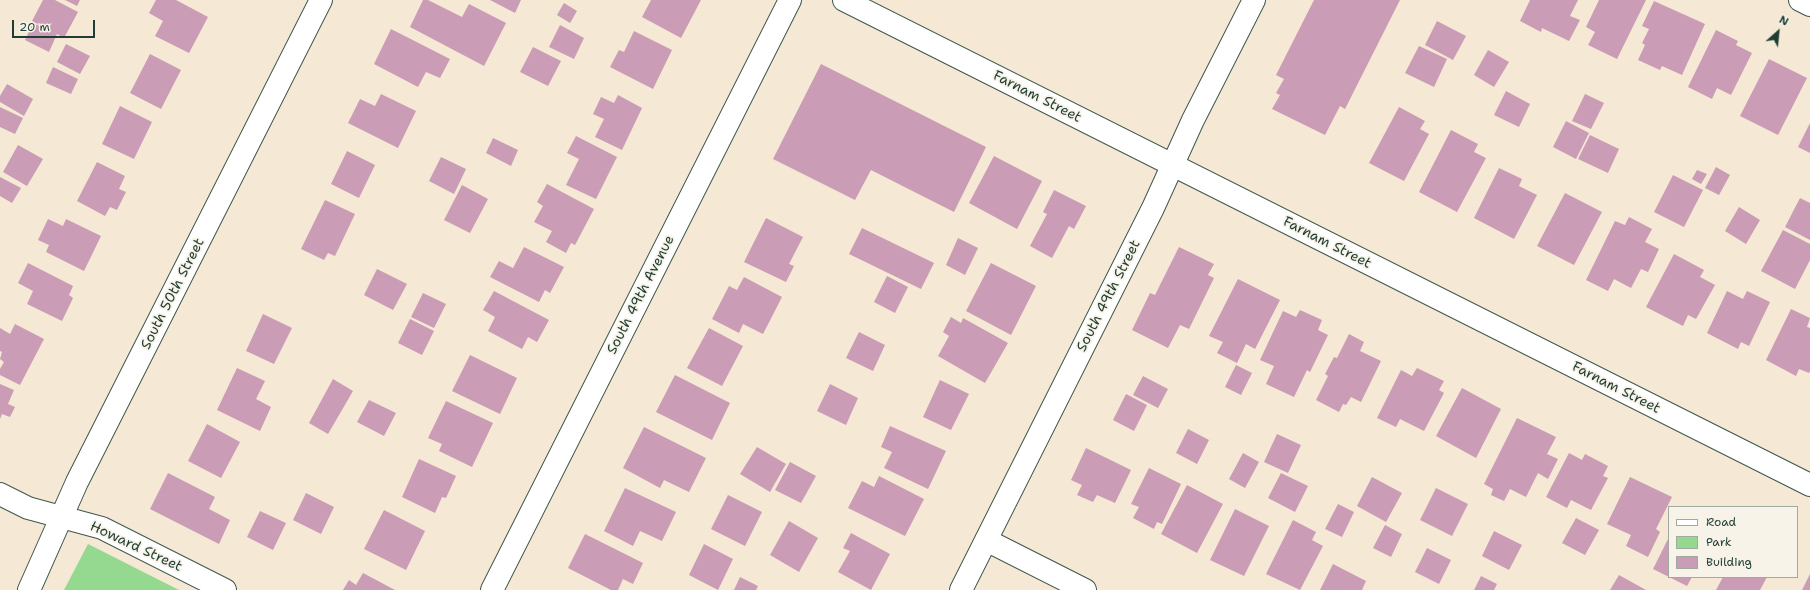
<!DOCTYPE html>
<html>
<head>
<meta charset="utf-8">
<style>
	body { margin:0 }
	#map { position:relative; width:1810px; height:590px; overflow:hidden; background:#f5e8d4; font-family:"Shantell Sans",sans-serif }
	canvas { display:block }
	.legend { position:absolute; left:1668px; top:506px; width:130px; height:72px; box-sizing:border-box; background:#f7f3e8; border:1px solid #a1aaa0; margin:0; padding:5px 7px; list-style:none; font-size:12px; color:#1f3d34 }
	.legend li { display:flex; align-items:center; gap:8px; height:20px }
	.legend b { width:20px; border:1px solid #a1aaa0 }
	.north { position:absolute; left:1758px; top:12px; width:40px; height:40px; -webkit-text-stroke:3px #f7f3e8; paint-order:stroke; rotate:27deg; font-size:11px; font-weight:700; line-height:16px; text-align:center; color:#1f3d34 }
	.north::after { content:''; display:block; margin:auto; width:14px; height:18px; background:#1f3d34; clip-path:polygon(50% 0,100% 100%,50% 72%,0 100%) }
	.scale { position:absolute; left:12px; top:20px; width:83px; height:18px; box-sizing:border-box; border:2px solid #1f3d34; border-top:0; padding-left:5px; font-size:12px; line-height:14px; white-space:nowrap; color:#1f3d34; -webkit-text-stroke:3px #f7f3e8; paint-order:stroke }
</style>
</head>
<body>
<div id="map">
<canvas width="1810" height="590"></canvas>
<ul class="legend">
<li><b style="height:5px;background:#fff"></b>Road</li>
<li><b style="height:11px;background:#95d890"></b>Park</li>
<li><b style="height:11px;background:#ca9cb6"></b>Building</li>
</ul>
<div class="north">N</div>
<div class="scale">20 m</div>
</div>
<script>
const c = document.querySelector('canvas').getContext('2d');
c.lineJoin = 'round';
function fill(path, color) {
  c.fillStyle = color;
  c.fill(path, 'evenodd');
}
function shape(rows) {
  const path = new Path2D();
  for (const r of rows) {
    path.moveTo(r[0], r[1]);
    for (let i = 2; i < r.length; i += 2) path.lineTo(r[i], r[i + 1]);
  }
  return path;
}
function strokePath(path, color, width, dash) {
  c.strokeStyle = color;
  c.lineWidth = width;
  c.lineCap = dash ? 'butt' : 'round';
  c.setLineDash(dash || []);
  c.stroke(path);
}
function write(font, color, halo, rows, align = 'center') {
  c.font = font + ' "Shantell Sans",sans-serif';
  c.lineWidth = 3.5;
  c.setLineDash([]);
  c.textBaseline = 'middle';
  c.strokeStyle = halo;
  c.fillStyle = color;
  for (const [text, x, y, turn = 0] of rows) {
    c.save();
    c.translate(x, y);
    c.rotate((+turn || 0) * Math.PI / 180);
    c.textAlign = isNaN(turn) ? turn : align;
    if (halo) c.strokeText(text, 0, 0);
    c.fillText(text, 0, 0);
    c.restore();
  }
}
fill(shape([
	[88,544,179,590,64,590]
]), '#95d890');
fill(shape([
	[43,0,55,0,78,12,64,38,57,34,49,52,25,40,33,23,52,32,32,21],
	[65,0,80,0,77,6],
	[156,0,176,0,208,17,189,53,155,36,163,21,149,13],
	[423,0,428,0,462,17,469,4,506,23,484,66,410,27],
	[490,0,521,0,515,13],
	[651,0,701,0,681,38,642,17],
	[1314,0,1400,0,1345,109,1340,106,1325,135,1272,109,1280,95,1276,93,1284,79,1276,75],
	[1530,0,1578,0,1570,16,1580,20,1569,41,1542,28,1541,32,1520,21],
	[1599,0,1646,0,1617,59,1588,45,1595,32,1586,27],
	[1654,1,1705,24,1682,75,1662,66,1660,70,1638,60,1645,45,1642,43,1649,29,1642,26],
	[564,3,577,11,570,23,557,15],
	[1437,21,1466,36,1453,60,1425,45],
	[560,25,584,38,574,59,549,47],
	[391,29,450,59,440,78,426,72,418,87,374,64],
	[1716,30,1738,41,1736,45,1752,53,1731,95,1717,88,1712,99,1688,87],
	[634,31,672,50,653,89,610,67,619,50,624,52],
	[66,44,90,56,80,74,57,62],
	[1419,46,1447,59,1434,87,1405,73],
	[533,47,561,61,548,86,520,72],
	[1488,50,1509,62,1494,87,1474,75],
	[150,54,181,70,161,109,130,93],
	[1769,59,1807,78,1778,135,1740,116],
	[821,64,986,147,954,212,871,170,855,200,773,159],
	[53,67,78,79,71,94,46,83],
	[7,84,33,99,24,116,0,102,0,96],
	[1506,91,1530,104,1519,127,1494,115],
	[381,94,416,111,398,148,348,123,360,99,375,106],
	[1585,94,1604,103,1591,129,1572,121],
	[618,95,642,108,622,150,595,137,604,119,593,114,601,97,614,103],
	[120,106,152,122,134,159,102,144],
	[0,107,23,118,15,134,0,127],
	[1399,107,1425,121,1420,129,1429,134,1404,181,1369,163],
	[1566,121,1589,133,1576,159,1553,147],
	[1810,123,1810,153,1798,147],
	[1451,130,1478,144,1474,152,1486,158,1457,212,1419,192],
	[1590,135,1619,149,1608,173,1578,159],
	[576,136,617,157,596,199,566,185,579,159,567,153],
	[493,138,518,150,511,166,486,153],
	[18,145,43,159,27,186,3,172],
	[347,151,375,165,359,198,331,184],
	[994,156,1042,181,1017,229,969,203],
	[441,157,466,169,454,194,429,181],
	[97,162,125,176,119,189,126,192,117,210,110,207,105,216,77,201],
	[1716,167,1730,175,1719,195,1705,188],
	[1499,168,1522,179,1519,186,1537,195,1514,239,1474,218],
	[1697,170,1707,174,1701,184,1692,179],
	[1673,175,1703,190,1684,227,1654,212],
	[0,177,21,188,12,203,0,196],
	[547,184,594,209,575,245,571,243,566,253,546,242,552,231,534,222,543,206,537,202],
	[462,185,488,199,470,233,444,220],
	[1054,190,1086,206,1074,229,1069,226,1052,258,1030,246,1047,214,1043,212],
	[1565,193,1602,212,1574,265,1537,246],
	[1800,198,1810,203,1810,240,1785,227],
	[325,200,355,214,335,256,328,253,324,260,301,249],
	[1739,207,1760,220,1746,244,1725,231],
	[1629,217,1652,229,1645,242,1659,249,1648,272,1641,269,1631,288,1614,279,1608,291,1586,280,1615,221,1625,225],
	[766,218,803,237,789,264,794,266,786,282,744,262],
	[48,219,63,226,66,219,101,236,84,271,46,252,49,245,38,240],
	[862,228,934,263,921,289,849,254],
	[1783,230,1810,244,1810,260,1795,289,1761,271],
	[958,238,978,248,965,275,946,265],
	[524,247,564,267,550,293,545,290,539,302,490,277,499,261,513,268],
	[1179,247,1214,264,1208,275,1214,278,1189,329,1180,325,1168,348,1132,330,1150,293,1155,295],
	[1674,254,1704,270,1700,277,1715,285,1696,319,1688,315,1683,326,1646,307],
	[28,263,73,286,69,295,73,298,62,321,27,304,33,291,18,283],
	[991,263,1036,286,1011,335,966,311],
	[377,269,407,284,393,310,364,295],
	[887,276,908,287,895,313,874,302],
	[744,277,782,297,763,334,743,324,739,333,712,319,729,286,737,290],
	[1238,279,1280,300,1255,349,1246,344,1237,363,1217,353,1223,342,1209,336],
	[494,291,549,320,537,342,528,337,522,349,488,331,495,317,483,310],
	[1727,291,1743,299,1747,291,1770,302,1749,346,1741,342,1738,349,1707,333],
	[423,293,446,304,434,328,411,317],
	[1791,309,1810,318,1807,327,1810,328,1810,371,1809,373,1799,369,1796,376,1766,360],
	[1300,310,1322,320,1318,330,1328,335,1310,372,1307,370,1294,397,1266,384,1274,366,1260,360,1283,311,1296,317],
	[263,314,292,328,274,364,246,351],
	[951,317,961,323,963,318,1008,343,985,383,938,356,949,336,943,332],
	[410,319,434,331,422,355,398,343],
	[15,324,44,339,20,385,0,375,0,369,4,362,0,359,2,352,0,351,0,328,10,334],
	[709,328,743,346,722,386,687,368],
	[859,332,885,345,873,371,846,358],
	[1349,334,1364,342,1360,351,1381,361,1361,402,1351,397,1346,405,1343,404,1339,412,1316,400,1328,376,1325,374,1334,357,1337,358],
	[470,355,517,378,500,414,452,391],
	[1236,365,1252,373,1241,395,1225,387],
	[237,368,265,381,256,399,271,407,260,431,217,410],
	[1417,368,1444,381,1439,390,1444,393,1424,431,1400,419,1396,427,1377,418,1401,370,1412,376],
	[675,375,730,403,712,440,656,412],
	[1143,376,1168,389,1158,408,1133,395],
	[333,379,353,391,328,434,309,423],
	[940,380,969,394,951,430,923,417],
	[0,384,14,390,8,404,15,407,10,417,2,414,0,419],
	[830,384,858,398,846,425,817,411],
	[1462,388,1501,409,1476,458,1436,436],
	[1126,394,1147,405,1134,431,1113,420],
	[369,400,396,413,384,436,357,422],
	[446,401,493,423,472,467,439,451,442,444,428,438],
	[1517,418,1556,437,1547,454,1558,459,1548,479,1538,473,1526,497,1510,489,1504,501,1491,495,1493,489,1484,484],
	[207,424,240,442,221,478,188,461],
	[890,426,946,451,928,489,884,468,892,452,881,447],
	[644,427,706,458,689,492,664,480,660,488,623,468],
	[1188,429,1209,440,1197,464,1176,453],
	[1277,434,1301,445,1288,473,1264,462],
	[757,447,786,464,770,492,740,474],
	[1086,448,1131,470,1115,503,1097,495,1093,502,1077,495,1082,485,1071,480],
	[1243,453,1259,462,1245,488,1229,479],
	[1569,453,1582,460,1585,454,1608,466,1603,476,1608,478,1591,510,1571,500,1567,508,1546,497],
	[419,459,456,476,446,498,442,497,435,513,402,497],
	[790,462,816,476,801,503,775,490],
	[1149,468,1181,484,1162,524,1157,522,1154,529,1133,518,1139,507,1131,504],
	[168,473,215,497,209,509,230,520,219,544,150,509],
	[1281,473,1308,486,1295,512,1268,498],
	[879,476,924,499,905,536,848,508,862,481,874,487],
	[1372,477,1402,493,1386,522,1357,506],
	[1630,477,1672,497,1656,529,1660,532,1648,557,1626,546,1631,535,1607,524],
	[1187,485,1223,504,1197,553,1161,534],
	[625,488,676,512,662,541,640,531,633,546,604,531],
	[1436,488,1468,504,1452,536,1420,520],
	[306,493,334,507,321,534,293,520],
	[728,495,762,512,745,546,711,529],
	[1338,504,1354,512,1342,537,1325,529],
	[1235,509,1269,526,1244,576,1210,560],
	[384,510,425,531,406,570,364,549],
	[260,511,286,523,273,550,247,537],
	[1576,518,1599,530,1585,555,1562,543],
	[1293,520,1316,532,1312,540,1323,546,1300,590,1266,574],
	[789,521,818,538,799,572,770,555],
	[1385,525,1402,534,1391,557,1373,548],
	[1494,531,1522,545,1509,570,1482,556],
	[851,533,890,554,871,590,838,572,850,551,843,548],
	[585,534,643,563,633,584,623,579,618,590,611,590,568,568],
	[1669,537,1669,577,1692,577,1687,586,1653,569],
	[704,544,733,559,718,590,689,575],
	[1427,548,1451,560,1439,584,1415,572],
	[1333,564,1366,581,1362,590,1320,590],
	[363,573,395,590,343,590,349,580,356,585],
	[1810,574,1810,590,1802,590],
	[1619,575,1646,590,1610,590],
	[1481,576,1497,584,1494,590,1474,590],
	[740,577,758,586,756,590,734,590],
	[1723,577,1767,577,1760,590,1716,590]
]), '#ca9cb6');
const minor = shape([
	[1800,0,1810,5],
	[0,494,28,508,102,528,225,590],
	[986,540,1085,590],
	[492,590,790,0],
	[961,590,1153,208,1193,120,1254,0]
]);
const major = shape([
	[844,0,1810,485],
	[29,590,77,482,321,0]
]);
strokePath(minor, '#3f574c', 24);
strokePath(major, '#3f574c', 24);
strokePath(minor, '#fff', 22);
strokePath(major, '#fff', 22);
write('14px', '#1f3d34', '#f7f3e8', [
	["Farnam Street",1037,97,27],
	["Farnam Street",1327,243,27],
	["South 50th Street",173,294,-63],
	["South 49th Avenue",641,295,-63],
	["South 49th Street",1109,296,-63],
	["Farnam Street",1616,388,27],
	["Howard Street",136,547,25]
]);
</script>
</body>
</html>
